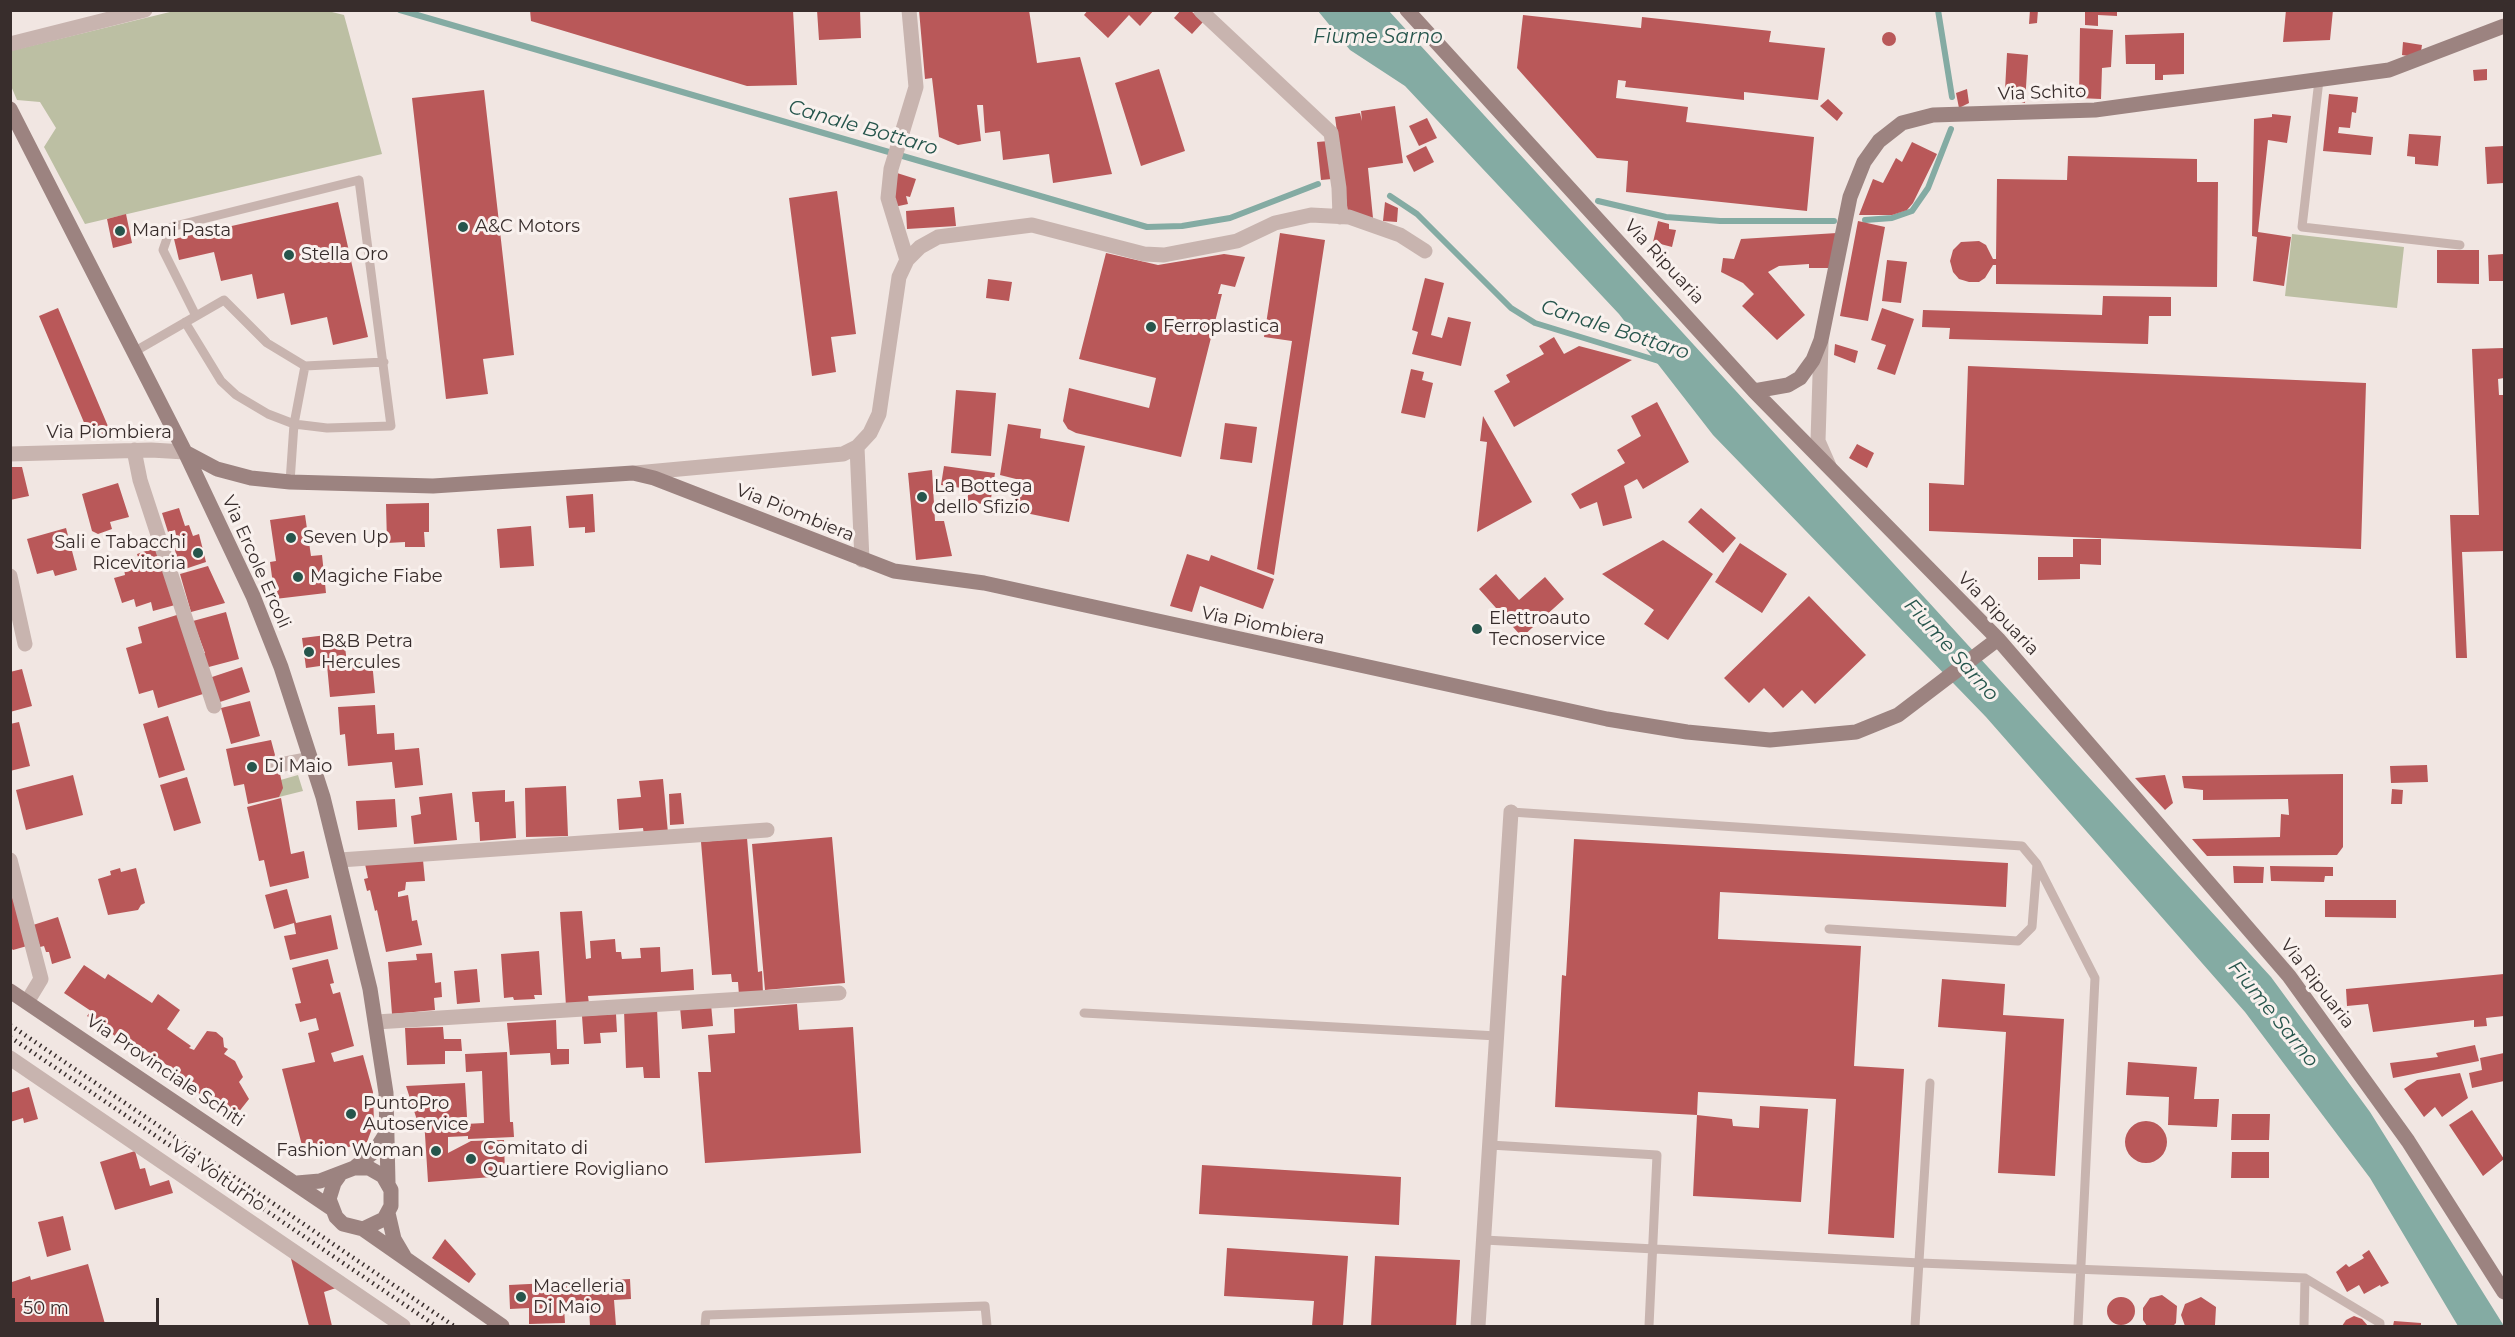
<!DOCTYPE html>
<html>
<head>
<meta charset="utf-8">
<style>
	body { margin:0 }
	#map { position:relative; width:2515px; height:1337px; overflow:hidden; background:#f1e6e2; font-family:Montserrat,sans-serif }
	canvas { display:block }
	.frame { position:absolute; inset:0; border:12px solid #382d2c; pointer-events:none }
	.scale { position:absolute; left:12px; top:1298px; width:147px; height:27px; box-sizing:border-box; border:3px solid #382d2c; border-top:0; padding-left:8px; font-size:18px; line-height:21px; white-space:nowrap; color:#382d2c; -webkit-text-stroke:4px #f9f1ee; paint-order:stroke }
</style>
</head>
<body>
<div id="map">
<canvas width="2515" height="1337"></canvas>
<div class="frame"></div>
<div class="scale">50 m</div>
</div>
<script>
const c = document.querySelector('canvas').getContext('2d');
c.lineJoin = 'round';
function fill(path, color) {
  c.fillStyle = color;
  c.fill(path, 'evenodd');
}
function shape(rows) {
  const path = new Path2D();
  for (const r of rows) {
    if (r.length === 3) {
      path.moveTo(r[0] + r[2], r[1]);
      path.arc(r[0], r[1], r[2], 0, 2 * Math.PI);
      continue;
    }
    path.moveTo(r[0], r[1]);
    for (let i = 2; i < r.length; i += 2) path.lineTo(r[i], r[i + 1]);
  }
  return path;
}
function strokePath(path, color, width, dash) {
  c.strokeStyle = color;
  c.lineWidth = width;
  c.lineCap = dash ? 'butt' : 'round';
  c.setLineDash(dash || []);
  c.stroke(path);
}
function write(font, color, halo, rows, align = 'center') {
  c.font = font + ' Montserrat,sans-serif';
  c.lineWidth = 6;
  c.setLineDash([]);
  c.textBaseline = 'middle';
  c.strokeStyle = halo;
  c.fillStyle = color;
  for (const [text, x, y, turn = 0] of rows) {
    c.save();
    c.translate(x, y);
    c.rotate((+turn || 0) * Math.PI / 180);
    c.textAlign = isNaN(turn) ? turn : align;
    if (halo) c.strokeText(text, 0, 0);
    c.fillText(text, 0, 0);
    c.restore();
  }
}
fill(shape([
	[174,11,328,11,344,15,382,154,85,224,44,147,56,128,40,102,17,100,11,86,10,51],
	[2292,234,2404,247,2397,308,2285,296],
	[298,775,303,791,279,797,277,781]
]), '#bcbfa3');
fill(shape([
	[1318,11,1389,11,2271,977,2370,1112,2504,1326,2458,1326,2370,1178,2245,1012,1986,717,1713,435,1619,314,1405,86,1350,50]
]), '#84aba3');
strokePath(shape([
	[400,10,1147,227,1182,226,1230,218,1318,184],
	[1938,10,1952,97],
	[1390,196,1417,214,1511,308,1535,323,1662,362],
	[1598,201,1666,217,1720,221,1834,221],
	[1865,220,1892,218,1912,211,1928,188,1951,129]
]), '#84aba3', 6);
fill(shape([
	[530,10,793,10,797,85,747,86,531,21],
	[817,10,860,10,861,38,819,40],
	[919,10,1029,10,1037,63,1080,57,1112,174,1053,183,1049,154,1003,160,1000,131,985,133,983,105,977,105,981,141,958,145,939,137,932,78,925,79],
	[1088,10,1154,10,1140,26,1129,15,1108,38,1084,15],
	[1181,10,1190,10,1203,22,1192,34,1174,18],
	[2030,10,2038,10,2037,23,2029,24],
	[2085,10,2117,10,2117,16,2098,15,2098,26,2085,25],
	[2286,10,2333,10,2330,40,2283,42],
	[1523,15,1641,28,1642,17,1771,31,1769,42,1825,48,1818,100,1744,92,1744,100,1625,87,1626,81,1618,80,1616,98,1688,107,1686,122,1814,137,1807,211,1626,192,1628,161,1597,158,1517,68],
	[2080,28,2113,30,2111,67,2102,68,2101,99,2079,98],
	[1889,39,7],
	[2184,33,2184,74,2163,75,2163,80,2155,80,2155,64,2126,64,2125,35],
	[2403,42,2422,45,2420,58,2402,55],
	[2007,53,2028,55,2025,103,2014,100,2005,90],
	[1159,69,1185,151,1141,166,1115,83],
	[2487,69,2487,80,2474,81,2473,70],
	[1967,89,1969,103,1959,108,1956,93],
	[484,90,514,355,483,359,488,394,446,399,412,98],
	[2329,94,2358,97,2356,113,2352,112,2350,128,2339,127,2338,133,2373,137,2371,155,2323,151],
	[1828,99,1843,113,1837,121,1820,106],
	[1395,106,1403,163,1368,168,1373,218,1348,213,1335,117,1360,113,1362,121,1361,111],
	[2272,114,2291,116,2287,143,2268,140,2258,232,2291,237,2284,286,2253,281,2257,237,2252,236,2254,119,2272,117],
	[1427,118,1437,138,1419,146,1409,126],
	[2409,134,2441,136,2438,166,2415,164,2415,157,2407,156],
	[1329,141,1332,179,1321,180,1317,142],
	[1912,142,1937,154,1913,203,1907,210,1892,215,1859,215,1873,179,1883,183,1896,158,1902,162],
	[1426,146,1434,162,1414,172,1406,156],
	[2504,146,2504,183,2487,184,2485,147],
	[2068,156,2197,159,2197,182,2218,182,2217,287,1996,284,1996,265,1993,265,1985,278,1979,282,1969,282,1959,279,1953,272,1950,261,1953,250,1961,242,1979,241,1986,245,1993,259,1996,259,1997,179,2067,180],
	[897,173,916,179,910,197,906,196,908,204,894,207],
	[837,191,856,334,831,337,836,372,812,376,789,198],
	[338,202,368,337,333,345,327,317,291,325,284,293,257,299,252,274,221,281,214,252,179,260,174,239],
	[1385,202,1398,208,1397,222,1383,221],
	[954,207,956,226,907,229,906,211],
	[126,214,132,243,113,248,107,219],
	[1658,221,1669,224,1669,229,1676,230,1672,247,1653,242],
	[1858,221,1885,227,1868,321,1840,316],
	[1280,233,1325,240,1274,575,1257,569,1292,341,1264,337],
	[1837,233,1829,268,1809,268,1809,264,1779,266,1768,272,1805,315,1777,340,1742,306,1754,294,1743,283,1721,272,1723,258,1734,259,1741,239],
	[2437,250,2479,250,2479,284,2437,283],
	[1106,253,1158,265,1224,254,1245,257,1235,287,1221,284,1218,294,1222,294,1181,457,1076,433,1068,429,1063,421,1069,388,1149,408,1156,378,1079,359],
	[2504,254,2504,281,2489,281,2488,255],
	[1887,260,1907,262,1901,303,1882,301],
	[1425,278,1444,283,1431,335,1442,338,1448,317,1471,322,1461,366,1412,354,1418,332,1412,330],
	[988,279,1012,282,1009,301,986,298],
	[2103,296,2171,297,2171,316,2149,316,2148,344,1949,339,1950,328,1922,327,1923,310,2102,315],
	[58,308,110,431,91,439,39,316],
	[1882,308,1914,319,1895,375,1877,369,1886,345,1871,340],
	[1554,337,1564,354,1579,346,1632,360,1514,427,1494,391,1510,382,1506,375,1544,354,1539,346],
	[1835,344,1858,351,1855,363,1834,355],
	[2504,348,2504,378,2498,379,2499,395,2504,395,2504,551,2462,552,2467,658,2456,658,2450,515,2479,515,2472,349],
	[1968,366,2366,383,2361,549,1929,531,1929,483,1964,485],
	[1411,369,1424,372,1422,380,1433,383,1425,418,1401,413],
	[956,390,996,393,991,456,951,453],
	[1657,402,1689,462,1643,489,1637,479,1624,486,1632,518,1603,526,1597,502,1580,509,1571,494,1625,463,1617,450,1641,436,1631,416],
	[1483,416,1532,502,1477,532,1487,442,1480,441],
	[1225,423,1257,427,1252,463,1220,459],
	[1008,424,1041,429,1040,438,1085,446,1069,522,1021,512,1023,507,1014,505,1020,480,1000,475],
	[1857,444,1874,453,1867,468,1849,458],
	[944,466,995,473,990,505,967,502,969,489,941,485],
	[10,467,22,467,29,496,10,500],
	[932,470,935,521,944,521,952,556,916,560,908,473],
	[118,483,129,517,110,522,112,529,98,534,92,531,82,494],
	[593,494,595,532,585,533,585,527,569,528,566,496],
	[429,503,429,532,424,532,425,547,405,547,405,542,387,543,386,504],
	[179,508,185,526,189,525,193,536,199,534,206,562,185,569,184,565,179,566,174,546,178,545,175,530,168,532,162,513],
	[1701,508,1736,538,1723,553,1688,522],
	[305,515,311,556,322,555,326,593,275,599,270,562,276,561,270,520],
	[531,526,534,566,500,568,497,529],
	[66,528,77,570,55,576,53,570,37,574,27,539],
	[2073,539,2101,539,2101,565,2080,564,2080,579,2038,580,2038,557,2073,557],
	[1663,540,1713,574,1668,640,1644,624,1654,610,1602,574],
	[1740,543,1787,574,1762,613,1715,582],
	[158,547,175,605,153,611,151,602,136,607,134,599,122,603,114,578,125,575,124,569,140,564,137,554],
	[1187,554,1209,561,1211,555,1274,579,1263,609,1200,586,1192,612,1170,606],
	[208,566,225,603,191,612,180,574],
	[1496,574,1519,600,1545,577,1564,599,1522,637,1479,589],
	[1809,596,1866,655,1815,704,1802,690,1783,708,1764,688,1749,703,1724,678],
	[226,612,239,659,205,668,202,654,205,653,193,621],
	[180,614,203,694,158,708,153,690,139,694,126,648,142,643,138,627],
	[343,633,347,662,339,664,372,661,375,693,330,697,327,665,306,668,302,638],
	[242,667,250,692,217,703,209,678],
	[22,669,32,706,10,712,10,672],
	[250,701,260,736,231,744,221,708],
	[375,705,377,734,394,733,395,750,419,748,423,785,395,788,392,762,348,766,345,734,340,735,338,707],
	[168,716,185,770,159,778,143,724],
	[19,722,30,766,10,771,10,724],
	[271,740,275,755,272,761,275,773,280,774,283,788,279,797,248,804,244,784,234,786,226,749],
	[2427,765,2428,782,2391,783,2390,766],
	[2343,774,2343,847,2337,855,2207,856,2192,839,2280,837,2281,814,2289,815,2288,799,2203,800,2203,790,2184,788,2182,776],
	[73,775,83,815,26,830,16,790],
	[2165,775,2173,803,2165,810,2135,778],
	[187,777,201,823,174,831,160,785],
	[663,779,668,833,644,835,643,828,619,830,617,799,641,797,639,781],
	[566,786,568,836,526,837,525,788],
	[2392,789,2403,790,2402,804,2391,804],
	[505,790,505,802,514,801,516,838,480,841,479,822,475,822,472,792],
	[452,793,457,840,414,844,411,816,421,814,419,797],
	[681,793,684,824,670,825,669,794],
	[281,798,291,854,304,851,309,878,270,887,264,860,259,861,247,807],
	[395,799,397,827,358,830,356,801],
	[832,837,845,983,765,990,752,844],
	[747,838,758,972,762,971,763,993,739,995,738,982,732,982,731,974,712,975,701,842],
	[1574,839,2008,863,2006,907,1720,892,1718,939,1861,946,1854,1066,1904,1069,1894,1238,1828,1234,1836,1099,1698,1092,1697,1115,1555,1107,1562,975,1566,976],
	[423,860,425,881,406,882,405,890,398,892,398,897,408,895,412,921,417,920,422,945,386,952,377,910,375,911,370,890,367,891,364,879,368,878,365,864],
	[2233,866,2264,867,2263,883,2234,883],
	[2270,866,2333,867,2333,876,2325,876,2324,882,2271,881],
	[120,868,121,872,136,868,145,903,141,905,138,910,108,915,98,879,111,875,110,871],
	[10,889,27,946,13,950,10,947],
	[287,889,296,923,331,915,338,949,290,960,284,936,296,934,294,923,274,929,265,895],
	[2325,900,2396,900,2396,918,2325,917],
	[582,911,586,959,591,958,590,941,615,939,616,952,621,952,622,959,641,958,640,948,660,947,661,972,693,969,694,990,588,996,589,1004,566,1006,560,912],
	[58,917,71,958,52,964,49,952,46,952,44,946,40,947,33,925],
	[539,951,542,995,534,995,535,999,514,1000,513,997,504,998,501,954],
	[432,953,435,983,441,982,442,997,434,998,435,1010,392,1014,388,962,417,960,416,954],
	[328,959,334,983,330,984,333,994,340,992,354,1046,331,1053,334,1062,363,1055,373,1092,374,1123,367,1142,334,1151,333,1145,304,1153,282,1069,315,1062,308,1033,319,1030,316,1018,300,1022,295,1004,301,1003,292,968],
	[84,965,105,979,108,974,152,1003,158,994,180,1010,167,1029,191,1046,189,1048,194,1050,207,1031,216,1032,223,1038,224,1047,228,1049,224,1054,235,1061,243,1077,239,1082,249,1099,234,1118,176,1077,181,1070,176,1066,174,1070,128,1038,125,1043,87,1016,91,1011,64,993],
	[477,969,480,1002,457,1004,454,971],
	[2504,974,2504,1016,2486,1018,2487,1026,2474,1027,2474,1020,2373,1032,2368,1004,2347,1006,2346,989],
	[1942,979,2005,984,2003,1015,2064,1019,2055,1176,1998,1173,2006,1032,1938,1027],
	[711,1004,713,1026,682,1029,680,1007],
	[797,1004,799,1030,853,1027,861,1153,705,1163,698,1072,711,1072,708,1035,735,1033,734,1009],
	[657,1008,660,1078,644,1078,643,1067,626,1068,624,1010],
	[616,1014,617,1032,600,1033,601,1043,584,1044,582,1016],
	[556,1020,557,1049,569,1049,569,1064,551,1065,550,1053,510,1055,507,1023],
	[443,1027,444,1039,461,1039,462,1051,445,1051,445,1064,407,1065,405,1028],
	[2475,1045,2479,1061,2393,1078,2390,1063,2438,1057,2436,1053],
	[507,1052,510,1122,513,1122,514,1137,468,1139,468,1136,448,1137,448,1153,471,1141,504,1140,505,1176,428,1182,424,1119,417,1120,406,1086,465,1083,467,1117,446,1118,447,1125,484,1123,482,1071,466,1072,465,1054],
	[2504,1053,2504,1081,2472,1088,2469,1073,2482,1070,2480,1058],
	[2128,1062,2197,1067,2194,1099,2219,1099,2217,1127,2168,1125,2169,1097,2126,1095],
	[2460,1073,2468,1098,2442,1117,2435,1107,2424,1117,2404,1089,2417,1080],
	[29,1087,38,1119,24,1123,23,1118,10,1122,10,1093],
	[1760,1106,1808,1109,1801,1202,1693,1196,1697,1115,1732,1119,1733,1126,1759,1128],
	[2472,1110,2504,1159,2483,1176,2449,1125],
	[2232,1114,2270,1114,2269,1140,2231,1140],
	[2146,1142,21],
	[135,1151,140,1169,145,1168,150,1186,169,1180,173,1193,115,1210,100,1162],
	[2232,1152,2269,1152,2269,1178,2231,1178],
	[1202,1165,1401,1177,1399,1225,1199,1214],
	[63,1216,71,1250,47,1257,38,1222],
	[445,1239,476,1274,469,1283,432,1258],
	[1227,1248,1348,1256,1343,1326,1312,1326,1314,1301,1224,1296],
	[2369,1250,2389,1283,2381,1287,2380,1285,2364,1294,2359,1285,2347,1292,2336,1272,2346,1264,2349,1267,2364,1258,2362,1255],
	[290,1255,339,1287,324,1292,332,1326,309,1326],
	[1375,1256,1460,1260,1456,1326,1371,1326],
	[88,1264,105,1324,10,1326,12,1282,30,1276,31,1280],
	[630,1279,631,1299,614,1300,616,1326,590,1326,589,1306,564,1307,565,1323,529,1324,529,1308,510,1309,509,1285],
	[2162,1295,2177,1306,2176,1323,2173,1326,2147,1326,2143,1320,2143,1308,2150,1298],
	[2121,1311,14],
	[2201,1297,2216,1307,2215,1325,2185,1326,2181,1315,2185,1304],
	[2354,1316,2362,1319,2368,1326,2342,1326,2346,1320],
	[2394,1321,2421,1323,2421,1326,2393,1326]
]), '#b95859');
strokePath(shape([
	[2319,80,2302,227,2460,245],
	[185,322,221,381,236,395,268,414,294,424,327,428,391,426,359,180,171,227,163,250,196,316],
	[132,353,224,300,267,343,305,366,384,362],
	[290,482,294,424,305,366],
	[1511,812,2022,846,2037,864,2032,927,2018,941,1829,929],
	[2037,864,2095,978,2078,1326],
	[1084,1013,1497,1036],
	[1490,1145,1657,1155,1649,1326],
	[1484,1240,1920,1263,2305,1278,2380,1323,2380,1326],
	[705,1326,706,1315,985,1306,987,1326],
	[1915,1326,1930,1083],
	[2304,1326,2305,1278]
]), '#c8b4af', 9);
strokePath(shape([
	[1201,11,1331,133,1339,188,1340,217],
	[10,44,145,10],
	[907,260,888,198,891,169,916,87,909,10],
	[1821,343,1818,441,1829,466],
	[857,447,862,560],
	[134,450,140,480,214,706],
	[10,454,151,450,185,452],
	[636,473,843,454,857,447,870,433,879,414,899,277,907,260,920,247,938,237,1032,225,1144,254,1164,255,1237,241,1275,223,1311,215,1349,217,1400,235,1425,251],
	[10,576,25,644],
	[274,766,310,759],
	[10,860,41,979,27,1002],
	[340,860,767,830],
	[376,1022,839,993],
	[10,1058,403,1326],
	[1478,1326,1511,812]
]), '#c8b4af', 15);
strokePath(shape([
	[1407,10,1754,391,1998,639,2289,976,2408,1141,2504,1292],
	[10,109,185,452,253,596,281,667,323,797,370,989,386,1093,388,1183],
	[1754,391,1788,385,1800,378,1813,360,1821,340,1850,197,1864,162,1879,141,1902,123,1933,115,2095,110,2389,70,2504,26],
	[185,452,217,469,251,478,290,482,433,486,633,473,654,478,894,571,984,583,1607,719,1687,732,1770,740,1856,732,1898,715,1998,639],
	[10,991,331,1208],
	[354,1168,375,1151,387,1132],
	[297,1183,320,1181,354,1168,369,1168,383,1176,391,1190,391,1206,384,1219,363,1229,343,1224,336,1217,329,1199,334,1183,339,1176],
	[388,1213,394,1239,404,1256],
	[363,1229,502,1326]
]), '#9c8380', 15);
strokePath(shape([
	[10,1025,454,1326],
	[10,1037,436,1326]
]), '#382d2c', 4.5, [1.5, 4.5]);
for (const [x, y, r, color] of [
	[463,227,6,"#26554c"],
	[120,231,6,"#26554c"],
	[289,255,6,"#26554c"],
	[1151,327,6,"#26554c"],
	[922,497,6,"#26554c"],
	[291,538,6,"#26554c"],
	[198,553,6,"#26554c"],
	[298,577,6,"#26554c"],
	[1477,629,6,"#26554c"],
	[309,652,6,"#26554c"],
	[252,767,6,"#26554c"],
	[351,1114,6,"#26554c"],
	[436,1151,6,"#26554c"],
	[471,1159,6,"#26554c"],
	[521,1297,6,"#26554c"]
]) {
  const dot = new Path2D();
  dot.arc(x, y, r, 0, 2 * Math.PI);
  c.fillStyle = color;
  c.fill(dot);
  strokePath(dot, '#f9f1ee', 2);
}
write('18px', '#382d2c', '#f9f1ee', [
	["Via Schito",2042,93,-2],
	["Via Ripuaria",1664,262,47],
	["Via Piombiera",109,433],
	["Via Piombiera",795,513,22],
	["Via Ercole Ercoli",256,562,66],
	["Via Ripuaria",1998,614,46],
	["Via Piombiera",1263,626,12],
	["Via Ripuaria",2317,984,52],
	["Via Provinciale Schiti",165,1071,34],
	["Via Volturno",218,1176,35]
]);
write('18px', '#382d2c', '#f9f1ee', [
	["A&C Motors",475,227],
	["Mani Pasta",132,231],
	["Stella Oro",301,255],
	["Ferroplastica",1163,327],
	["La Bottega",934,487],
	["dello Sfizio",934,508],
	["Seven Up",303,538],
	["Sali e Tabacchi",186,543,"right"],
	["Ricevitoria",186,564,"right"],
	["Magiche Fiabe",310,577],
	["Elettroauto",1489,619],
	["Tecnoservice",1489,640],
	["B&B Petra",321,642],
	["Hercules",321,663],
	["Di Maio",264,767],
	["PuntoPro",363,1104],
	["Autoservice",363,1125],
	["Comitato di",483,1149],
	["Quartiere Rovigliano",483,1170],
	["Fashion Woman",424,1151,"right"],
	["Macelleria",533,1287],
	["Di Maio",533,1308]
], 'left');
write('italic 20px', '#26554c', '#f9f1ee', [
	["Fiume Sarno",1378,37],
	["Canale Bottaro",863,128,16],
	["Canale Bottaro",1615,330,18],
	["Fiume Sarno",1951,650,48],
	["Fiume Sarno",2273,1014,51]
]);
</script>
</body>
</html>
